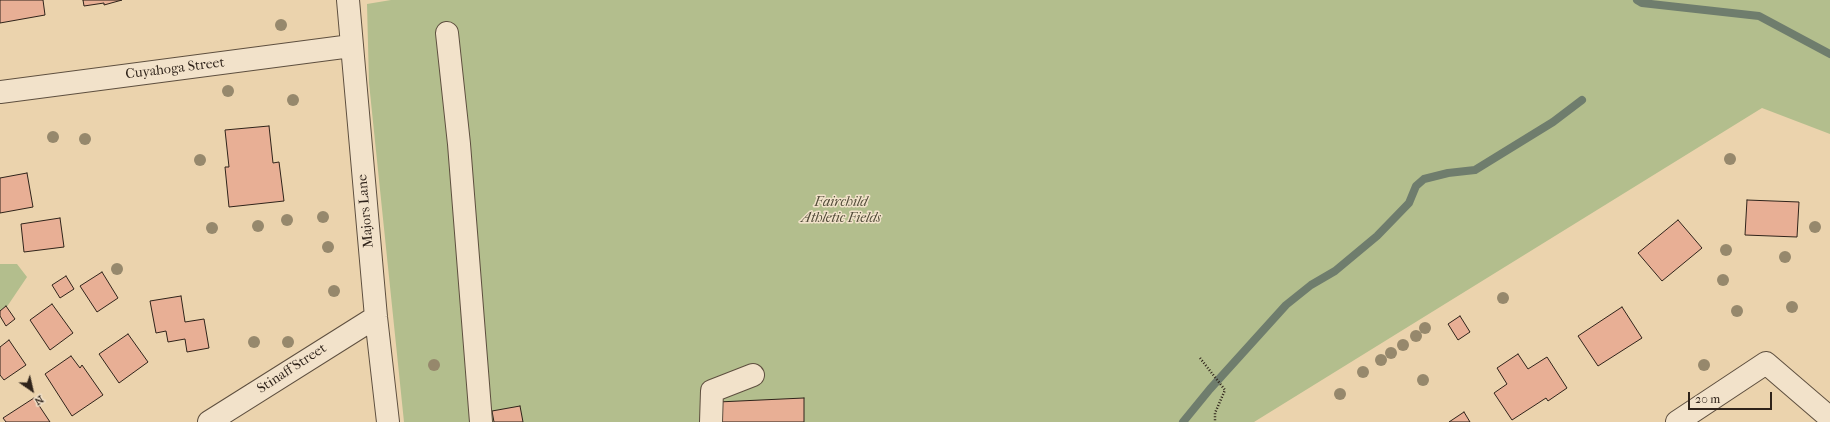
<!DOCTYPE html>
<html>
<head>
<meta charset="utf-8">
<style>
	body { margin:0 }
	#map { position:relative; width:1830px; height:422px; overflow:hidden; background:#ebd3ad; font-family:"IM FELL French Canon",serif }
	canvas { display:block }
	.north { position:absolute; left:12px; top:370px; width:40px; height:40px; -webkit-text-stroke:3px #f2e2ca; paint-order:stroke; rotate:146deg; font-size:11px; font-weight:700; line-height:16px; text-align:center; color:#2f231a }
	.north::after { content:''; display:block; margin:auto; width:14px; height:18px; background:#2f231a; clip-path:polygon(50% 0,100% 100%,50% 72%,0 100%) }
	.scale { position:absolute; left:1688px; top:392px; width:84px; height:18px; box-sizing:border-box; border:2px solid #2f231a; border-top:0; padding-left:5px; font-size:12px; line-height:14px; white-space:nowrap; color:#2f231a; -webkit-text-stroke:3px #f2e2ca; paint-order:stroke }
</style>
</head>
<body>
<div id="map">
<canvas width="1830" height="422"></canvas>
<div class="north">N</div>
<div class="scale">20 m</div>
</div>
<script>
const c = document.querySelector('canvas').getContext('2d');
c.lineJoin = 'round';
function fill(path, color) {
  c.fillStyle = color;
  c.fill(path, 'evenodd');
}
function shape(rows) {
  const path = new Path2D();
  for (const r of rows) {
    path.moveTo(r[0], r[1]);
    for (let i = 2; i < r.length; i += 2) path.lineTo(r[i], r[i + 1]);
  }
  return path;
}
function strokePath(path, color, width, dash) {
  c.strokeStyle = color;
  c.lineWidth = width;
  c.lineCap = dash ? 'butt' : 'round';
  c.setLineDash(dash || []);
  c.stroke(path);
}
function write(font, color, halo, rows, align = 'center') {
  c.font = font + ' "IM FELL French Canon",serif';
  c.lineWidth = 3;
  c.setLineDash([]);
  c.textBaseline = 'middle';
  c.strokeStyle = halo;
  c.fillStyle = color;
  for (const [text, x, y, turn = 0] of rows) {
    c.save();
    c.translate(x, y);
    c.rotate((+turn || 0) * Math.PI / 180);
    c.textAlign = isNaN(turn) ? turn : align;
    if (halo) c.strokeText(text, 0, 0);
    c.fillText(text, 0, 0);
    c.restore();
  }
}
fill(shape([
	[391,0,1830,0,1830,134,1762,108,1254,422,404,422,369,83,367,4],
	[0,264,17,264,27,277,0,317]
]), '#b3be8d');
strokePath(shape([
	[1637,0,1642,3,1759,16,1830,54],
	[1183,422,1210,389,1286,305,1311,285,1335,271,1377,236,1409,203,1416,186,1424,179,1448,173,1475,170,1553,122,1582,100]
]), '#6f7d6d', 8);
const building = shape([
	[0,0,43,0,45,15,0,23,0,0],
	[83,0,122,0,104,5,104,3,84,6,83,0],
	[269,126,273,163,279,162,284,201,229,207,225,167,229,167,225,130,269,126],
	[27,173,33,207,0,213,0,178,27,173],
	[1747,200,1799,202,1797,237,1745,235,1747,200],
	[60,218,64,247,24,252,21,224,60,218],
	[1678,220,1702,248,1662,281,1638,253,1678,220],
	[102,272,118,298,97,312,80,286,102,272],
	[66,276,74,289,60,298,52,285,66,276],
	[181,296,185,322,204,319,209,348,187,352,185,339,168,342,166,331,156,333,150,301,181,296],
	[52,304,73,333,50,350,30,320,52,304],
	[6,306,15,319,6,326,0,316,0,311,6,306],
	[1622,307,1642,338,1598,366,1578,336,1622,307],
	[1460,316,1470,332,1458,340,1448,324,1460,316],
	[128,334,148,362,119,383,99,354,128,334],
	[9,340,26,365,4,380,0,375,0,347,9,340],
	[1518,354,1528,369,1547,357,1567,388,1548,401,1546,398,1512,420,1494,393,1507,384,1497,368,1518,354],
	[71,356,80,368,82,365,103,395,72,416,45,374,71,356],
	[34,398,50,422,6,422,3,418,34,398],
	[804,398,804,422,718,422,718,402,804,398],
	[520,406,523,422,494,422,492,411,520,406],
	[1464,412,1470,422,1449,422,1464,412]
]);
fill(building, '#e8af95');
strokePath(building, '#2f231a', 1);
const minor = shape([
	[348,0,376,317,388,422],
	[447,33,459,144,481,422],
	[0,92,351,46],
	[209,422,376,317],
	[711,422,712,391,753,375],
	[1677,422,1766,363,1830,418]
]);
strokePath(minor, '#5e4f3f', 24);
strokePath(shape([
	[1200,358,1225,390,1215,413,1215,422]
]), '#2f231a', 2.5, [1, 2]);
strokePath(minor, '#f2e2ca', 22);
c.fillStyle = '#96886c';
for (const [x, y] of [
	[281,25],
	[228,91],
	[293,100],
	[53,137],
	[85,139],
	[1730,159],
	[200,160],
	[323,217],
	[287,220],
	[258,226],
	[1815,227],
	[212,228],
	[328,247],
	[1726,250],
	[1785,257],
	[117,269],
	[1723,280],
	[334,291],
	[1503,298],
	[1792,307],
	[1737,311],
	[1425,328],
	[1416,336],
	[254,342],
	[288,342],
	[1403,345],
	[1391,353],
	[1381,360],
	[434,365],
	[1704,365],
	[1363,372],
	[1423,380],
	[1340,394]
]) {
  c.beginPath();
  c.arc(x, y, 6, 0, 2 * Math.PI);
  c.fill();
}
write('14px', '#2f231a', '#f2e2ca', [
	["Cuyahoga Street",175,69,-7],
	["Majors Lane",366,211,-95],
	["Stinaff Street",292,369,-33]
]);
write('italic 14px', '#504a37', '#f2e2ca', [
	["Fairchild",841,203],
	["Athletic Fields",841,219]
]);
</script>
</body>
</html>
